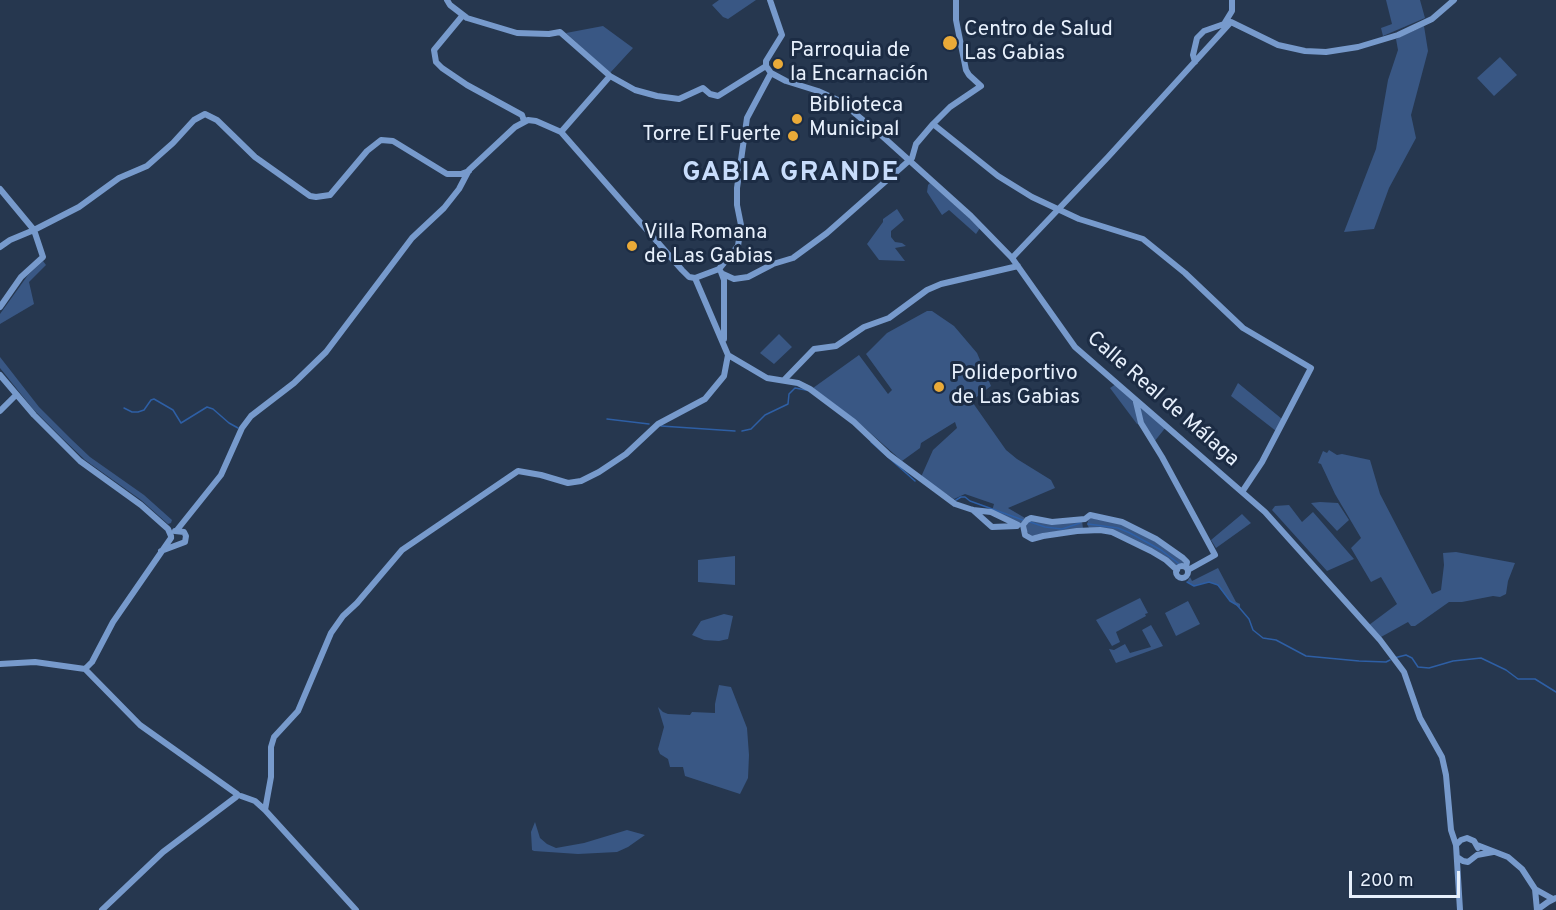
<!DOCTYPE html>
<html>
<head>
<meta charset="utf-8">
<style>
	body { margin:0 }
	#map { position:relative; width:1556px; height:910px; overflow:hidden; background:#26374f; font-family:Overpass,sans-serif }
	canvas { display:block }
	.scale { position:absolute; left:1349px; top:871px; width:111px; height:27px; box-sizing:border-box; border:3px solid #e7f0fc; border-top:0; padding-left:8px; font-size:18px; line-height:21px; white-space:nowrap; color:#e7f0fc; -webkit-text-stroke:4px #1c2c44; paint-order:stroke }
</style>
</head>
<body>
<div id="map">
<canvas width="1556" height="910"></canvas>
<div class="scale">200 m</div>
</div>
<script>
const c = document.querySelector('canvas').getContext('2d');
c.lineJoin = 'round';
function fill(path, color) {
  c.fillStyle = color;
  c.fill(path, 'evenodd');
}
function shape(rows) {
  const path = new Path2D();
  for (const r of rows) {
    if (r.length === 3) {
      path.moveTo(r[0] + r[2], r[1]);
      path.arc(r[0], r[1], r[2], 0, 2 * Math.PI);
      continue;
    }
    path.moveTo(r[0], r[1]);
    for (let i = 2; i < r.length; i += 2) path.lineTo(r[i], r[i + 1]);
  }
  return path;
}
function strokePath(path, color, width, dash) {
  c.strokeStyle = color;
  c.lineWidth = width;
  c.lineCap = dash ? 'butt' : 'round';
  c.setLineDash(dash || []);
  c.stroke(path);
}
function write(font, color, halo, rows, align = 'center') {
  c.font = font + ' Overpass,sans-serif';
  c.lineWidth = 6;
  c.setLineDash([]);
  c.textBaseline = 'middle';
  c.strokeStyle = halo;
  c.fillStyle = color;
  for (const [text, x, y, turn = 0] of rows) {
    c.save();
    c.translate(x, y);
    c.rotate((+turn || 0) * Math.PI / 180);
    c.textAlign = isNaN(turn) ? turn : align;
    if (halo) c.strokeText(text, 0, 0);
    c.fillText(text, 0, 0);
    c.restore();
  }
}
fill(shape([
	[719,0,756,0,728,19,723,17,712,5],
	[1386,0,1420,0,1425,18,1383,36,1381,28,1392,24],
	[603,26,633,48,610,73,566,33],
	[1424,26,1428,51,1411,115,1416,138,1389,188,1374,229,1344,232,1376,149,1388,80,1398,50,1396,39],
	[1500,57,1517,75,1494,96,1477,78],
	[930,183,980,228,976,234,949,210,942,215,927,192,928,185],
	[897,209,904,220,891,231,891,237,895,242,902,243,906,246,895,248,905,261,879,260,867,244,883,222,883,219],
	[43,261,46,265,29,282,34,304,0,324,0,314,28,275],
	[927,311,932,311,954,326,977,353,991,386,974,399,973,403,1006,450,1017,459,1051,480,1055,488,1008,508,1025,518,1020,524,992,511,994,504,965,494,954,499,921,477,933,450,957,428,955,422,921,443,920,448,902,461,858,422,813,388,859,355,888,394,892,390,866,354,887,333],
	[779,334,792,347,774,364,760,353],
	[0,357,39,407,71,439,90,457,144,495,172,520,171,523,168,524,141,500,85,460,62,438,33,409,0,368],
	[1238,383,1282,419,1276,431,1231,396],
	[1116,384,1166,427,1154,442,1142,423,1137,424,1110,388],
	[1329,450,1337,455,1342,454,1370,460,1380,494,1432,594,1441,590,1444,565,1443,553,1456,552,1515,563,1508,581,1506,594,1500,597,1493,596,1462,602,1449,602,1415,626,1411,626,1408,622,1381,637,1369,625,1397,604,1381,577,1371,582,1351,548,1361,538,1335,494,1321,464,1318,463,1323,451,1327,453],
	[1320,502,1338,503,1349,520,1337,531,1311,503],
	[1289,505,1302,522,1313,512,1354,559,1327,571,1272,510,1275,506],
	[1242,514,1251,523,1216,548,1211,540],
	[1089,518,1120,523,1146,536,1174,554,1184,563,1174,566,1138,543,1089,528,1087,524],
	[1033,520,1082,520,1083,529,1043,533,1032,536,1027,532,1026,523],
	[735,556,735,585,698,582,698,560],
	[1218,568,1236,602,1240,604,1240,608,1230,601,1217,585,1209,582,1194,586,1187,582,1190,577,1192,581],
	[1140,598,1148,613,1145,614,1146,616,1116,632,1120,642,1112,646,1096,620],
	[1188,601,1200,624,1176,636,1165,613],
	[724,614,733,616,728,639,719,641,704,640,692,635,701,621],
	[1151,625,1163,646,1116,663,1109,649,1114,650,1125,644,1130,653,1151,647,1142,630],
	[719,685,731,687,747,728,749,755,748,778,740,794,685,776,683,767,670,767,668,759,660,754,658,749,664,727,658,707,663,712,668,714,690,715,692,712,715,713,715,704],
	[535,822,540,838,547,844,556,848,584,843,627,830,645,835,628,847,617,852,578,854,534,851,532,850,531,832]
]), '#395784');
strokePath(shape([
	[124,408,132,412,138,412,144,410,151,400,154,399,173,410,181,423,207,407,213,409,229,423,238,428],
	[607,419,649,424],
	[661,426,735,431],
	[742,431,751,429,765,415,788,404,789,394,795,388,806,390],
	[871,442,915,481],
	[956,500,961,497,965,497,970,501,1023,520],
	[1030,522,1045,527,1062,529,1080,523],
	[1088,524,1118,528,1130,533,1161,550,1178,563],
	[1187,582,1194,586,1209,582,1218,585,1230,601,1237,605,1249,619,1253,630,1263,638,1276,640,1306,656,1359,661,1386,662,1390,660],
	[1394,658,1406,655,1412,658,1418,667,1429,668,1453,661,1481,658,1506,670,1518,679,1535,679,1556,692]
]), '#2e5fa5', 1.5);
strokePath(shape([
	[447,0,450,5,467,18,517,33,549,34,560,32,610,76,635,90,657,96,679,99,703,88,710,94,718,96,766,66],
	[463,15,434,50,436,62,442,68,467,85,522,115,524,121],
	[1195,62,1193,55,1197,38,1204,31,1224,24,1232,11,1232,0],
	[766,66,771,73,786,81,818,91,840,101,881,135,971,216,1012,258,1075,347,1265,512,1380,640,1404,672,1420,718,1442,757,1446,775,1451,830,1456,845,1460,910],
	[766,66,766,61,782,35,770,0],
	[933,124,998,176,1032,197,1079,219,1143,239,1185,273,1243,328,1311,368,1262,462,1242,492],
	[561,132,610,76],
	[0,189,34,230,43,257,21,277,0,307],
	[0,247,10,240,34,230,79,207,119,178,147,166,173,143,194,120,205,114,217,120,255,157,310,196,316,197,330,195,367,151,381,140,393,141,447,174,461,174,469,171],
	[1012,258,1108,157,1231,22,1278,45,1305,51,1326,52,1358,47,1398,35,1432,19,1454,0],
	[719,269,738,246,741,225,737,205,737,188,747,118,771,73],
	[721,272,724,280,724,339],
	[723,274,734,279,748,277,773,264,793,258,827,233,912,158,916,144,933,124,950,107,981,86,969,75,966,70,956,20,956,0],
	[695,278,719,269],
	[0,375,34,415,80,461,141,505,168,529,171,536],
	[784,380,814,349,836,346,864,327,889,318,927,290,941,284,1018,266],
	[1136,402,1141,423,1162,457,1215,555,1188,570],
	[0,411,16,395],
	[973,510,992,527,1017,526],
	[177,530,221,475,242,428,251,416,294,383,326,352,412,238,444,208,459,189,469,170,515,127,528,120,536,121,561,132,682,270,689,277,695,278,728,355,767,378,798,383,810,389,854,422,889,455,955,504,973,510,991,512,1018,525],
	[161,551,185,542,186,536,184,532,175,531],
	[1182,572,6],
	[1177,570,1166,560,1151,551,1112,532,1100,530,1077,531,1043,536,1032,539,1025,535,1023,525,1027,520,1031,518,1052,522,1085,519,1090,515,1122,522,1156,539,1183,558,1187,562,1186,567],
	[0,664,35,662,85,669],
	[85,669,140,725,237,794],
	[85,669,92,662,113,622,171,538],
	[241,796,255,801,265,810,356,910],
	[265,810,271,777,271,747,274,737,298,711,331,633,343,616,357,603,402,550,518,471,541,475,568,483,581,481,599,472,626,454,658,424,705,399,724,376,728,355],
	[1456,845,1461,840,1467,838,1474,841,1478,848],
	[1477,845,1508,857,1522,869,1535,889,1537,910],
	[1457,857,1463,861,1468,862,1477,855,1493,852],
	[1535,889,1553,899],
	[102,910,163,852,236,797],
	[1537,910,1548,902,1556,898]
]), '#779acc', 6);
for (const [x, y, r, color] of [
	[950,43,8,"#eaaa38"],
	[778,64,6,"#eaaa38"],
	[797,119,6,"#eaaa38"],
	[793,136,6,"#eaaa38"],
	[632,246,6,"#eaaa38"],
	[939,387,6,"#eaaa38"]
]) {
  const dot = new Path2D();
  dot.arc(x, y, r, 0, 2 * Math.PI);
  c.fillStyle = color;
  c.fill(dot);
  strokePath(dot, '#1c2c44', 2);
}
write('21px', '#e7f0fc', '#1c2c44', [
	["Centro de Salud",964,31],
	["Las Gabias",964,55],
	["Parroquia de",790,52],
	["la Encarnación",790,76],
	["Biblioteca",809,107],
	["Municipal",809,131],
	["Torre El Fuerte",781,136,"right"],
	["Villa Romana",644,234],
	["de Las Gabias",644,258],
	["Polideportivo",951,375],
	["de Las Gabias",951,399]
], 'left');
write('21px', '#e7f0fc', '#1c2c44', [
	["Calle Real de Málaga",1162,400,41]
]);
c.letterSpacing = '1.5px';
write('bold 27px', '#c8ddfc', '#1c2c44', [
	["GABIA GRANDE",791,175]
]);
c.letterSpacing = '0px';
</script>
</body>
</html>
